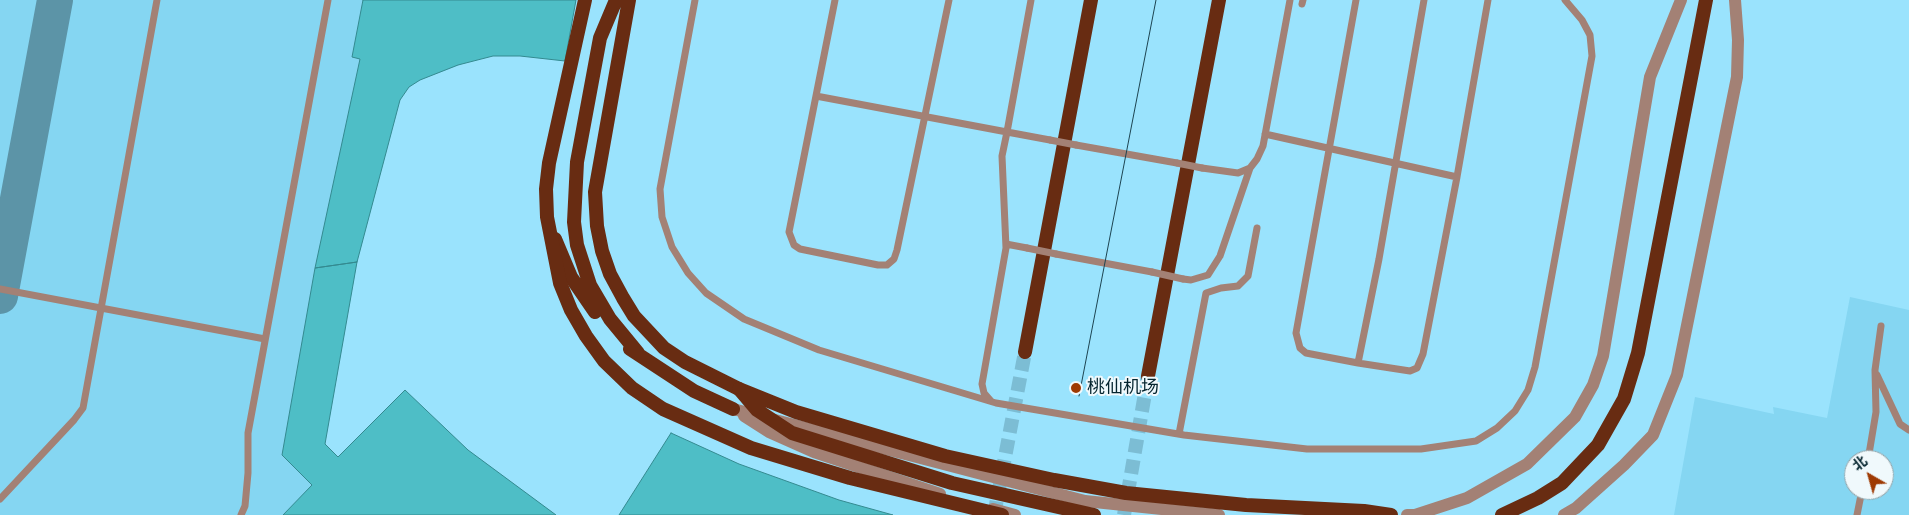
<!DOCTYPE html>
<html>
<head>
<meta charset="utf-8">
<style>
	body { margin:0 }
	#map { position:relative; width:1909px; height:515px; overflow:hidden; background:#9ae3fd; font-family:"Times New Roman","Noto Sans SC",serif }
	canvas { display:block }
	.north { position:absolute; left:1844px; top:450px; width:50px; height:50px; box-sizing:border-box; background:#f0f9fc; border:1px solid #92a4aa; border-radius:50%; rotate:322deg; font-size:14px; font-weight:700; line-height:20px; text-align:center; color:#05252f }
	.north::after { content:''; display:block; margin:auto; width:18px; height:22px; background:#9e3a03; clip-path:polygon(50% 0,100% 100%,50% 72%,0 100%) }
</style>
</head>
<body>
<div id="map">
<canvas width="1909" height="515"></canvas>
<div class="north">北</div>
</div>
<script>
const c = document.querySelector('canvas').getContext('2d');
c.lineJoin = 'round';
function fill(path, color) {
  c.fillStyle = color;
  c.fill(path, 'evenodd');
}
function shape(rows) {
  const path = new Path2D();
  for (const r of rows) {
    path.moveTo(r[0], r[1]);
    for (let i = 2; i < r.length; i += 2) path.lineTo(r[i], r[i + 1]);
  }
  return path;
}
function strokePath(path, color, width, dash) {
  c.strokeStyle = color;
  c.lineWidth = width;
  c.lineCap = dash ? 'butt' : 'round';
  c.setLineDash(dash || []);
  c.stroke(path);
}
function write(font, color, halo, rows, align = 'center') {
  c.font = font + ' "Times New Roman","Noto Sans SC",serif';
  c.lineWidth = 4;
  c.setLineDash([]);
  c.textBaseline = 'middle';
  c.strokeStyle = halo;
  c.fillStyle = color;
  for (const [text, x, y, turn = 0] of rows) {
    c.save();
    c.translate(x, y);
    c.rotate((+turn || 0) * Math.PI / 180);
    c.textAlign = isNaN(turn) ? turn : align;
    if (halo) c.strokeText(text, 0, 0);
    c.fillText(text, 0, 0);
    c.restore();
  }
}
fill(shape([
	[0,0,576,0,565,61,520,56,493,56,473,60,420,80,409,87,400,100,357,262,325,444,338,457,405,390,468,450,556,515,0,515],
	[1850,297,1909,310,1909,515,1674,515,1695,397,1774,414,1773,407,1827,418],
	[1854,460,1884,460,1884,490,1854,490]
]), '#85d6f2');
strokePath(shape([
	[0,296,55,0]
]), '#5c94a7', 36);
const building = shape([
	[363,0,576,0,565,61,520,56,493,56,458,65,420,80,409,87,400,100,357,262,315,268,360,59,352,57,363,0],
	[357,262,325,444,338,457,405,390,468,450,556,515,283,515,312,485,282,455,315,268,357,262],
	[671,433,739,464,839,500,893,515,619,515,671,433]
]);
fill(building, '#4ebec6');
strokePath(building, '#348a90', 1);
strokePath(shape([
	[994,515,1025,352],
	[1124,515,1148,376]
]), '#7cbdd4', 14, [14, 7]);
strokePath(shape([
	[695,0,660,189,662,217,672,247,688,273,706,293,744,319,819,350,996,403,1184,435,1307,449,1421,449,1476,441,1497,428,1515,411,1528,390,1535,367,1592,56,1590,35,1582,20,1565,0],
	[835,0,789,232,794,245,800,249,878,265,887,265,894,259,897,250,949,0],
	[1356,0,1296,333,1300,348,1306,353,1358,363,1410,371,1417,368,1423,354,1457,177],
	[1302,4,1303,0],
	[816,96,1007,132,1031,0],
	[1265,134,1457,177,1488,0],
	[1076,145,1177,163],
	[1202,168,1238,173,1250,168,1257,159,1263,146,1290,0],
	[1006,244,1027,248],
	[1056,254,1152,272],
	[1183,279,1191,280,1208,275,1220,256,1250,168],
	[0,289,265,339],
	[1358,363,1379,259,1424,0],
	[1877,375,1900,424,1909,430],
	[991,401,984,393,982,384,1006,248,1002,156,1007,132,1050,140],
	[1179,434,1206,293,1221,288,1238,286,1248,276,1257,228],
	[1868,460,1876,412,1875,370,1881,326],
	[0,499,74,420,83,408,157,0],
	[241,515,245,506,248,473,248,433,328,0],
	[1857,515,1862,490]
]), '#a38175', 7);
strokePath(shape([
	[733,409,1085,501,1219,515],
	[744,416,769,432,814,452,940,494],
	[993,509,1015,515],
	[1407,515,1415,515,1467,498,1527,464,1575,417,1593,385,1603,356,1650,77,1681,0],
	[1564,515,1576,508,1624,465,1653,435,1677,375,1737,77,1738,40,1735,0]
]), '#a38175', 12);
strokePath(shape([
	[616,0,600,38,577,162,574,222,577,245,590,285,610,319,638,353],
	[629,0,595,192,597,226,602,251,610,274,623,298,634,316,664,348,685,362,739,389],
	[555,239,571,277,595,312],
	[630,349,694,391,733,409],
	[1025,352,1091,0],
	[1148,376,1219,0],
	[1502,515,1538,498,1562,483,1598,445,1624,399,1638,353,1706,0]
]), '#682c12', 14);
strokePath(shape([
	[1079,396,1156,0]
]), '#1d4451', 1);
strokePath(shape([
	[1050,140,1076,145],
	[1177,163,1202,168],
	[1027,248,1056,254],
	[1152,272,1183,279]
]), '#a38175', 7);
strokePath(shape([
	[585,0,549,163,546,189,547,217,560,283,571,310,586,336,604,361,632,388,663,409,751,448,850,478,1002,515],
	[739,389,796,412,945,456,1054,480,1126,493,1246,505,1364,511,1391,515],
	[740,390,757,410,792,433,952,483,1094,515]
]), '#682c12', 14);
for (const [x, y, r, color] of [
	[1076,388,6,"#9e3a03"]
]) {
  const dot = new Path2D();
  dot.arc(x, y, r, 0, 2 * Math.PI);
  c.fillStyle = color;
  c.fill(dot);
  strokePath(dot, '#f0f9fc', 2);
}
write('18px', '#05252f', '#f0f9fc', [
	["桃仙机场",1087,388]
], 'left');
</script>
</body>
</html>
